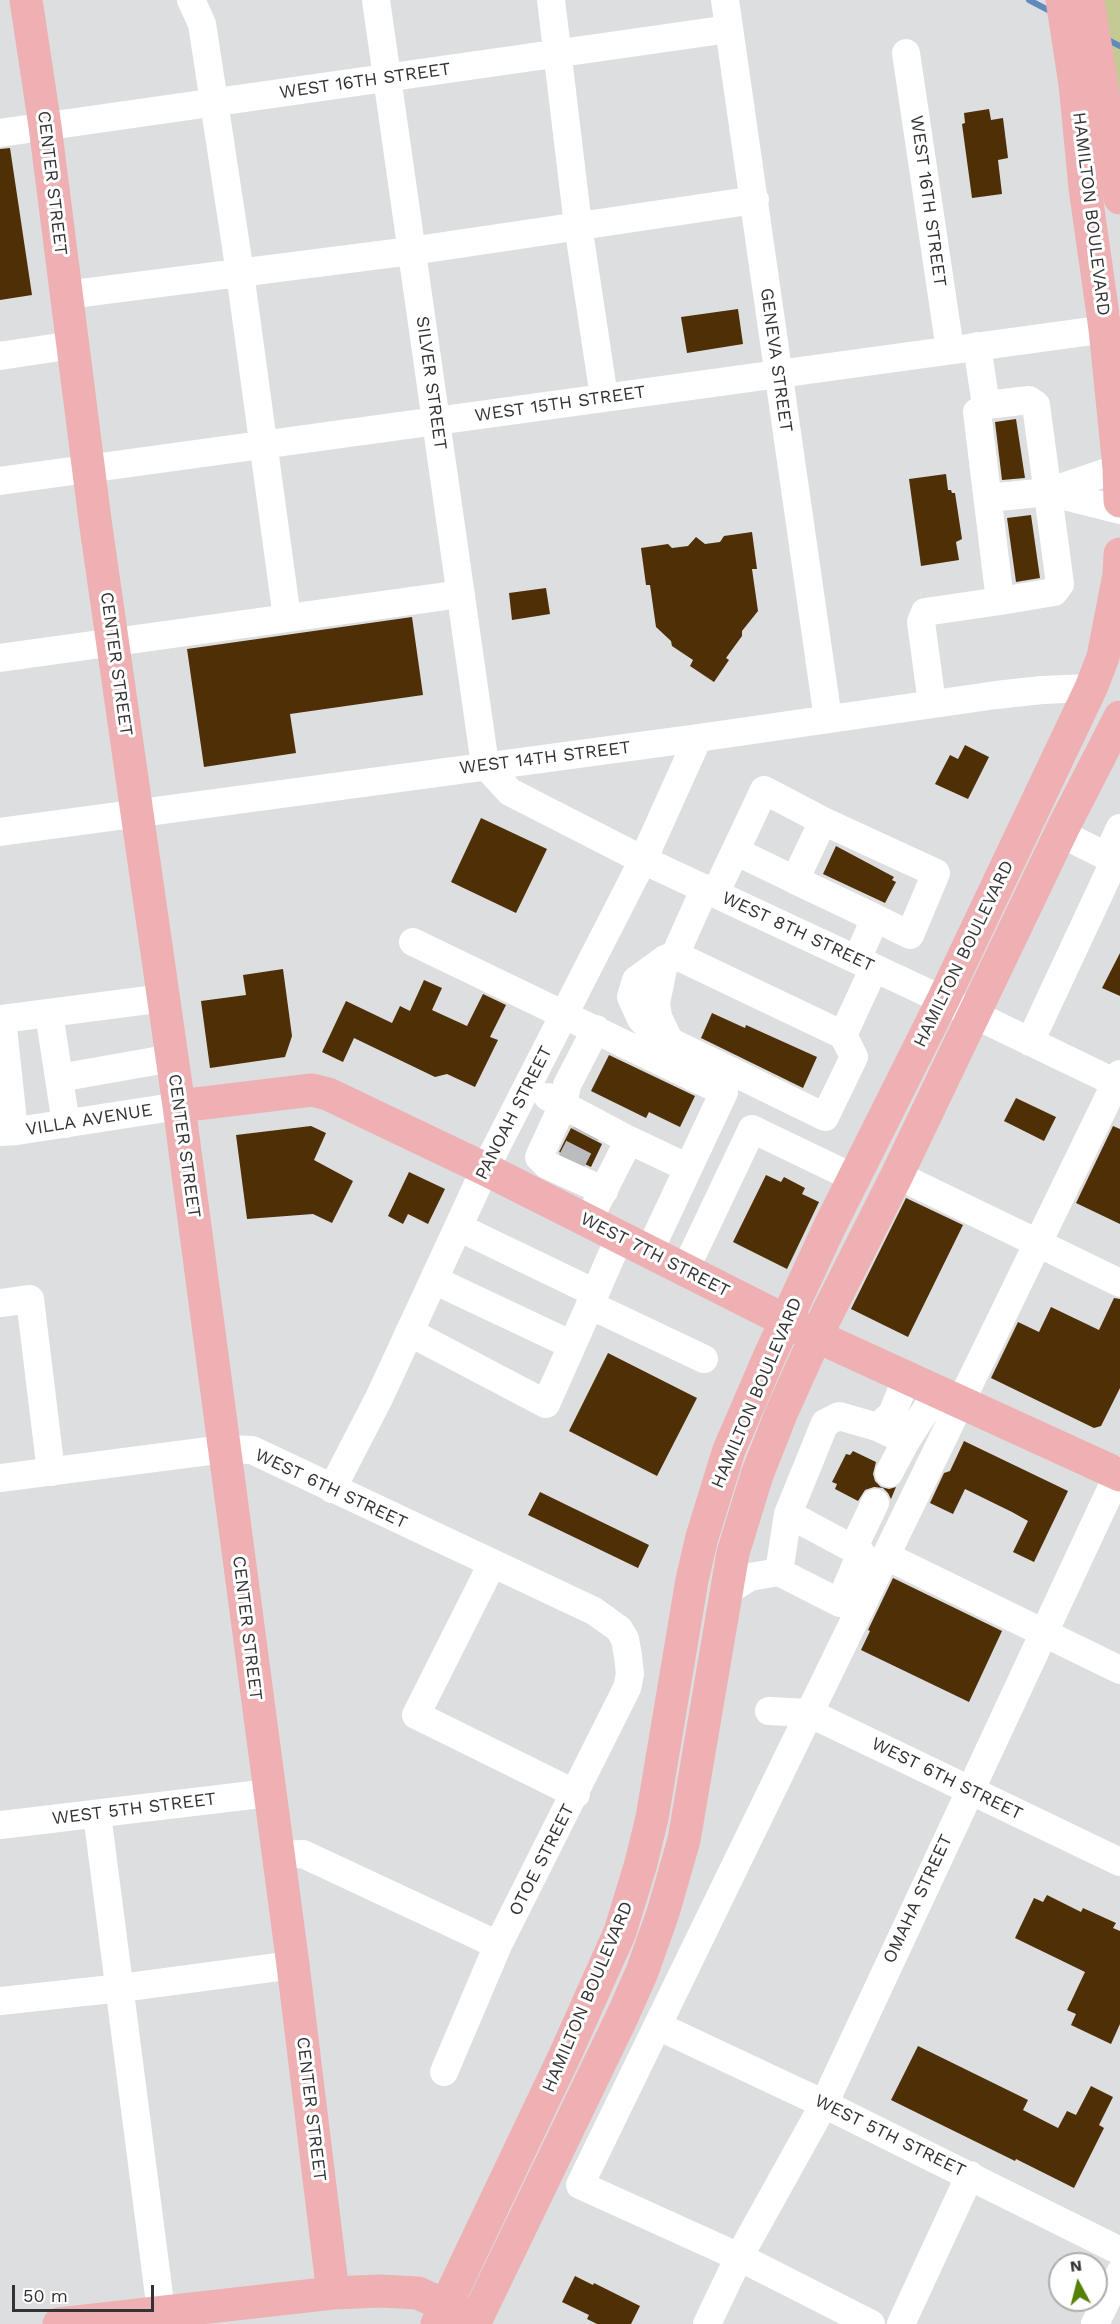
<!DOCTYPE html>
<html>
<head>
<meta charset="utf-8">
<style>
	body { margin:0 }
	#map { position:relative; width:1120px; height:2324px; overflow:hidden; background:#dddee0; font-family:"Work Sans",sans-serif }
	canvas { display:block }
	.north { position:absolute; left:1048px; top:2252px; width:60px; height:60px; box-sizing:border-box; background:#fff; border:2px solid #adadae; border-radius:50%; rotate:353deg; font-size:16px; font-weight:700; line-height:24px; text-align:center; color:#333334 }
	.north::after { content:''; display:block; margin:auto; width:21px; height:27px; background:#55810b; clip-path:polygon(50% 0,100% 100%,50% 72%,0 100%) }
	.scale { position:absolute; left:12px; top:2285px; width:142px; height:27px; box-sizing:border-box; border:3px solid #333334; border-top:0; padding-left:8px; font-size:18px; line-height:21px; white-space:nowrap; color:#333334; -webkit-text-stroke:4px #fff; paint-order:stroke }
</style>
</head>
<body>
<div id="map">
<canvas width="1120" height="2324"></canvas>
<div class="north">N</div>
<div class="scale">50 m</div>
</div>
<script>
const c = document.querySelector('canvas').getContext('2d');
c.lineJoin = 'round';
function fill(path, color) {
  c.fillStyle = color;
  c.fill(path, 'evenodd');
}
function shape(rows) {
  const path = new Path2D();
  for (const r of rows) {
    path.moveTo(r[0], r[1]);
    for (let i = 2; i < r.length; i += 2) path.lineTo(r[i], r[i + 1]);
  }
  return path;
}
function strokePath(path, color, width, dash) {
  c.strokeStyle = color;
  c.lineWidth = width;
  c.lineCap = dash ? 'butt' : 'round';
  c.setLineDash(dash || []);
  c.stroke(path);
}
function write(font, color, halo, rows, align = 'center') {
  c.font = font + ' "Work Sans",sans-serif';
  c.lineWidth = 6;
  c.setLineDash([]);
  c.textBaseline = 'middle';
  c.strokeStyle = halo;
  c.fillStyle = color;
  for (const [text, x, y, turn = 0] of rows) {
    c.save();
    c.translate(x, y);
    c.rotate((+turn || 0) * Math.PI / 180);
    c.textAlign = isNaN(turn) ? turn : align;
    if (halo) c.strokeText(text, 0, 0);
    c.fillText(text, 0, 0);
    c.restore();
  }
}
fill(shape([
	[1086,0,1120,0,1120,98]
]), '#c4ca93');
strokePath(shape([
	[1029,0,1052,12],
	[1104,38,1120,46]
]), '#608abb', 6);
fill(shape([
	[989,109,991,120,1003,118,1008,158,998,160,1002,194,972,198,962,124,965,123,964,113],
	[10,148,32,295,0,300,0,149],
	[738,309,743,344,687,353,681,317],
	[1016,419,1025,478,1002,480,995,422],
	[946,474,948,490,951,490,952,493,955,493,962,539,956,542,959,560,921,566,909,479],
	[1031,515,1040,578,1016,582,1007,518],
	[752,532,757,569,752,569,758,611,742,631,742,636,726,658,729,660,714,682,690,666,693,660,672,646,671,641,656,627,650,585,646,585,641,548,668,544,672,548,688,546,696,537,705,544,720,542,724,536],
	[546,588,550,614,512,620,509,593],
	[412,617,423,695,290,714,296,753,204,767,187,649],
	[965,745,989,757,968,799,935,784,950,755,958,759],
	[481,818,547,849,516,913,451,882],
	[836,846,894,877,892,880,896,882,885,903,823,874],
	[1120,953,1120,996,1102,988],
	[283,969,292,1036,285,1057,210,1068,201,1001,246,995,243,975],
	[424,980,442,988,432,1010,467,1026,483,994,506,1005,490,1037,498,1040,475,1087,447,1074,435,1077,354,1038,343,1062,322,1052,346,1001,392,1023,400,1006,410,1011],
	[712,1013,745,1028,746,1025,817,1057,803,1088,701,1038],
	[609,1055,695,1096,680,1127,649,1112,646,1118,591,1091],
	[1016,1098,1056,1117,1044,1141,1004,1121],
	[311,1126,326,1133,314,1160,353,1181,332,1223,313,1214,247,1219,236,1135],
	[1113,1126,1120,1129,1120,1224,1076,1203],
	[571,1128,602,1144,591,1167,559,1152],
	[409,1172,445,1189,428,1224,408,1214,403,1224,388,1216],
	[766,1175,781,1182,784,1177,805,1188,802,1194,819,1202,787,1269,733,1242],
	[906,1198,963,1225,908,1337,851,1309],
	[1114,1298,1120,1299,1120,1388,1101,1426,1094,1428,991,1378,1018,1322,1039,1332,1051,1307,1099,1330],
	[608,1353,697,1398,657,1476,569,1431],
	[964,1441,1068,1491,1034,1562,1013,1552,1028,1521,1012,1512,965,1489,953,1514,930,1503,944,1473,950,1471],
	[853,1451,876,1462,873,1474,875,1481,881,1487,889,1489,896,1487,891,1499,888,1493,883,1488,874,1487,865,1490,858,1501,835,1489,837,1484,832,1482,846,1454,850,1455],
	[540,1492,649,1545,638,1568,528,1515],
	[893,1578,1002,1631,969,1702,861,1650,870,1631,868,1630],
	[1047,1895,1081,1912,1083,1908,1116,1923,1113,1928,1120,1931,1120,2024,1111,2044,1071,2025,1076,2014,1067,2010,1085,1972,1015,1938,1034,1898,1043,1902],
	[918,2046,1028,2100,1023,2110,1058,2128,1067,2111,1076,2115,1091,2086,1113,2097,1099,2125,1104,2128,1074,2188,1016,2159,1015,2161,891,2100],
	[575,2276,593,2285,594,2283,640,2306,631,2324,597,2324,587,2319,589,2315,562,2302]
]), '#4f2f06');
strokePath(shape([
	[566,1172,586,1133]
]), '#bbbcbe', 28, [28, 14]);
strokePath(shape([
	[191,0,202,24,214,102,240,273,287,618],
	[376,0,485,765,510,792,643,860,973,1014,1120,1085],
	[551,0,578,225,604,397],
	[725,0,828,719],
	[906,53,950,350],
	[0,133,729,29],
	[66,295,411,251,755,200],
	[977,346,986,405],
	[0,356,73,345],
	[1029,400,1036,405,1060,584,1054,592,1000,601,977,412,986,405,1029,400],
	[0,481,1120,327],
	[1048,492,1120,510],
	[988,498,1048,492,1119,468],
	[0,658,461,594],
	[932,704,921,622,925,612,1000,601],
	[0,832,698,738,996,695,1042,690,1091,688],
	[1060,833,1120,863],
	[735,851,795,880],
	[1107,856,1120,828],
	[705,888,675,955,665,959,636,980,631,997,641,1019,655,1034,825,1117,854,1057,843,1035],
	[715,894,764,790,823,821],
	[413,942,724,1092,649,1252],
	[675,955,843,1035,874,968],
	[665,959,656,1003,658,1017,669,1040],
	[857,960,875,918,910,935,936,873,823,821,795,880,875,918],
	[49,1013,66,1124],
	[596,1029,567,1085,563,1105,539,1157,547,1165,604,1191],
	[1030,1042,1115,860],
	[59,1078,172,1058],
	[548,1097,629,1140,595,1207],
	[14,1130,2,1019,164,998],
	[0,1132,17,1131,179,1106],
	[629,1140,688,1168],
	[897,1175,1120,1283],
	[458,1227,595,1293],
	[685,1270,752,1129,854,1178],
	[434,1280,572,1345],
	[0,1303,30,1299,51,1472],
	[590,1305,620,1236],
	[409,1332,546,1404,590,1305,704,1359],
	[877,1427,892,1414,907,1377],
	[889,1473,906,1441,938,1391],
	[0,1478,224,1449,252,1450,594,1611,619,1629,625,1639,628,1656,630,1674,627,1688,498,1945,444,2072],
	[332,1489,379,1398,485,1169,643,860,698,738],
	[788,1514,861,1553,840,1603,779,1572,788,1514,825,1423,839,1416,877,1427,906,1441],
	[853,1549,875,1503],
	[886,1556,1120,1670],
	[492,1564,416,1715,576,1794],
	[726,1592,750,1577,779,1572],
	[769,1711,809,1713,1120,1862],
	[97,1814,161,2311],
	[0,1825,269,1793],
	[278,1855,303,1854,498,1945],
	[0,2001,121,1988,293,1965],
	[658,2026,824,2104,1120,2251],
	[707,2324,739,2257,824,2104,1120,1470],
	[871,2324,739,2257,580,2185,1120,1074],
	[901,2324,970,2175],
	[1095,2324,1120,2273]
]), '#fff', 28);
strokePath(shape([
	[26,0,45,126,95,520,179,1106,293,1965,333,2293],
	[1062,0,1075,84,1085,188,1105,329,1119,468,1120,501],
	[1088,0,1120,198],
	[179,1106,312,1090,328,1094,485,1169,816,1336,1120,1475],
	[59,2324,333,2293,380,2291,418,2293,465,2315],
	[437,2324,565,2055,620,1932,641,1863,652,1818,692,1580,702,1537,729,1450,770,1355,829,1228,943,1000,1091,688,1103,657,1119,575,1120,554],
	[474,2324,622,2017,642,1972,663,1913,684,1840,733,1553,757,1475,781,1414,816,1336,897,1175,1064,826,1120,717]
]), '#eeb0b3', 33);
write('18px', '#333334', '#fff', [
	["WEST 16TH STREET",365,81,-8],
	["CENTER STREET",52,183,83],
	["WEST 16TH STREET",928,201,82],
	["HAMILTON BOULEVARD",1091,214,83],
	["GENEVA STREET",776,360,82],
	["SILVER STREET",431,383,82],
	["WEST 15TH STREET",560,404,-8],
	["CENTER STREET",116,664,82],
	["WEST 14TH STREET",545,758,-7],
	["WEST 8TH STREET",798,932,25],
	["HAMILTON BOULEVARD",964,954,-64],
	["PANOAH STREET",514,1113,-63],
	["VILLA AVENUE",89,1120,-9],
	["CENTER STREET",184,1146,82],
	["WEST 7TH STREET",655,1255,27],
	["HAMILTON BOULEVARD",757,1393,-67],
	["WEST 6TH STREET",331,1489,25],
	["CENTER STREET",247,1628,83],
	["WEST 6TH STREET",947,1779,26],
	["WEST 5TH STREET",134,1809,-7],
	["OTOE STREET",542,1860,-63],
	["OMAHA STREET",918,1899,-65],
	["HAMILTON BOULEVARD",588,1997,-67],
	["CENTER STREET",311,2109,83],
	["WEST 5TH STREET",890,2136,26]
]);
</script>
</body>
</html>
